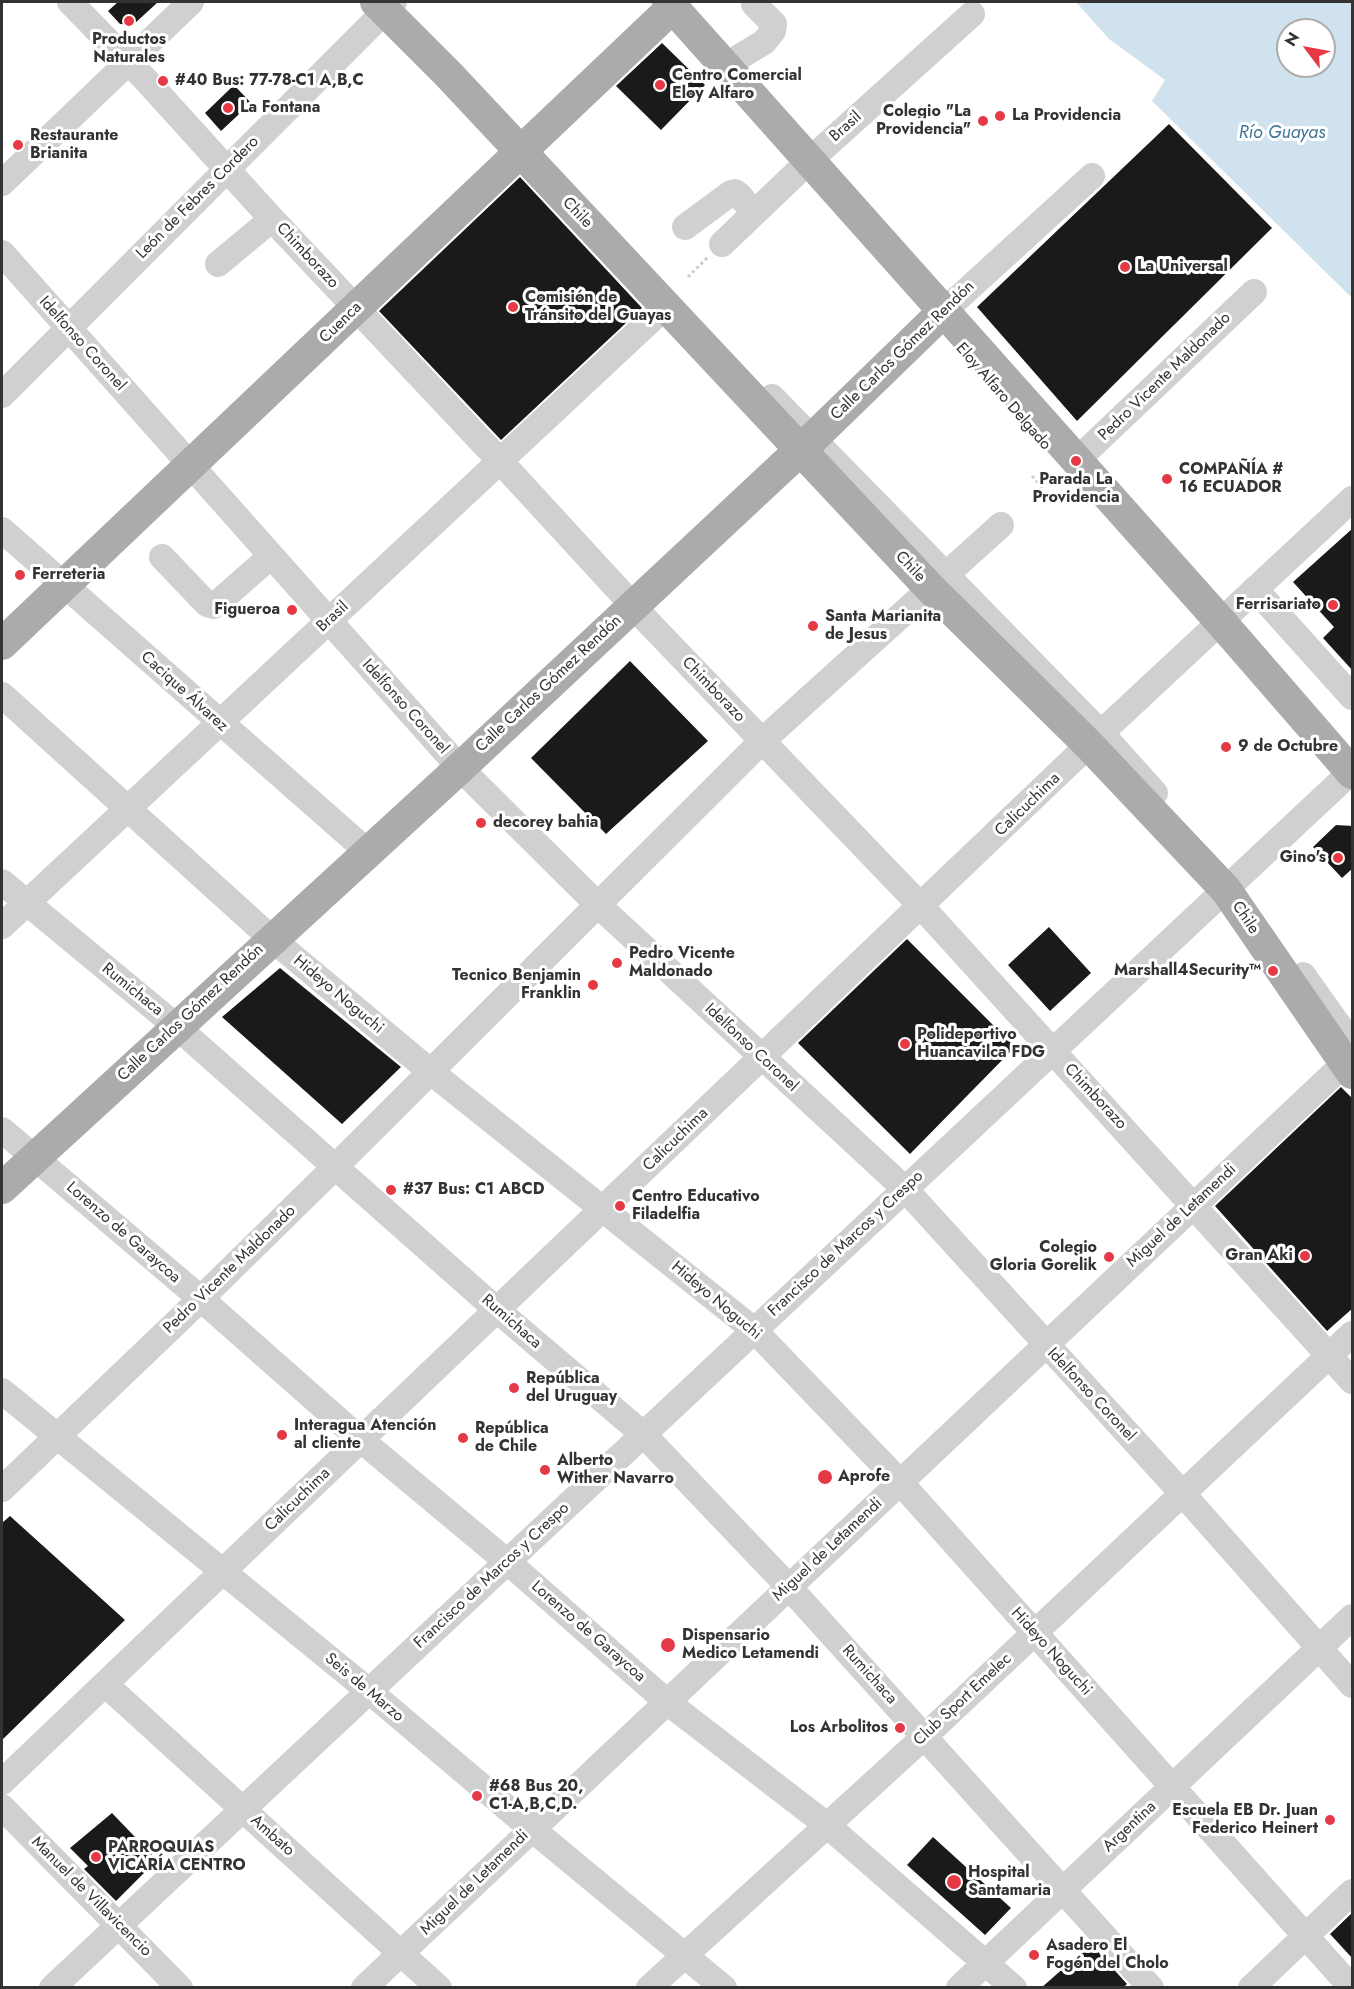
<!DOCTYPE html>
<html>
<head>
<meta charset="utf-8">
<style>
	body { margin:0 }
	#map { position:relative; width:1354px; height:1989px; overflow:hidden; background:#fff; font-family:Jost,sans-serif }
	canvas { display:block }
	.frame { position:absolute; inset:0; border:3px solid #333; pointer-events:none }
	.north { position:absolute; left:1276px; top:18px; width:60px; height:60px; box-sizing:border-box; background:#fff; border:2px solid #adadad; border-radius:50%; rotate:302deg; font-size:16px; font-weight:700; line-height:24px; text-align:center; color:#333 }
	.north::after { content:''; display:block; margin:auto; width:21px; height:27px; background:#e63946; clip-path:polygon(50% 0,100% 100%,50% 72%,0 100%) }
</style>
</head>
<body>
<div id="map">
<canvas width="1354" height="1989"></canvas>
<div class="frame"></div>
<div class="north">N</div>
</div>
<script>
const c = document.querySelector('canvas').getContext('2d');
c.lineJoin = 'round';
function fill(path, color) {
  c.fillStyle = color;
  c.fill(path, 'evenodd');
}
function shape(rows) {
  const path = new Path2D();
  for (const r of rows) {
    path.moveTo(r[0], r[1]);
    for (let i = 2; i < r.length; i += 2) path.lineTo(r[i], r[i + 1]);
  }
  return path;
}
function strokePath(path, color, width, dash) {
  c.strokeStyle = color;
  c.lineWidth = width;
  c.lineCap = dash ? 'butt' : 'round';
  c.setLineDash(dash || []);
  c.stroke(path);
}
function write(font, color, halo, rows, align = 'center') {
  c.font = font + ' Jost,sans-serif';
  c.lineWidth = 6;
  c.setLineDash([]);
  c.textBaseline = 'middle';
  c.strokeStyle = halo;
  c.fillStyle = color;
  for (const [text, x, y, turn = 0] of rows) {
    c.save();
    c.translate(x, y);
    c.rotate((+turn || 0) * Math.PI / 180);
    c.textAlign = isNaN(turn) ? turn : align;
    if (halo) c.strokeText(text, 0, 0);
    c.fillText(text, 0, 0);
    c.restore();
  }
}
fill(shape([
	[1076,2,1352,2,1352,298,1152,101,1165,80,1109,39],
	[1288,30,1324,30,1324,66,1288,66]
]), '#cfe2ee');
fill(shape([
	[118,2,158,2,133,25,120,24,108,11],
	[662,43,705,85,661,130,616,86],
	[234,85,251,103,221,131,205,113],
	[1169,124,1272,228,1077,421,977,307],
	[520,177,642,308,501,440,379,311],
	[1353,528,1353,671,1323,638,1334,627,1293,582],
	[630,661,708,741,606,834,531,758],
	[1336,825,1353,826,1353,868,1342,878,1313,847],
	[1049,927,1091,973,1050,1011,1008,965],
	[907,939,1015,1047,910,1154,798,1043],
	[280,968,401,1067,342,1124,222,1017],
	[1341,1087,1353,1099,1353,1308,1327,1331,1215,1206],
	[10,1516,125,1620,2,1740,2,1523],
	[112,1813,157,1860,116,1901,84,1869,88,1866,70,1848],
	[933,1837,1011,1908,985,1935,907,1865],
	[1353,1912,1353,1959,1330,1934],
	[1091,1944,1127,1984,1123,1988,1041,1988]
]), '#1a1a1a');
strokePath(shape([
	[688,277,708,257],
	[1032,476,1042,487,1046,483]
]), '#cdcdcd', 3, [3, 3]);
strokePath(shape([
	[70,2,145,79,272,219,500,461,649,623,921,906,1352,1381],
	[728,67,741,56,764,42,773,31,774,24,754,4,754,2],
	[2,183,191,2],
	[685,227,731,193,735,192,740,196,754,213],
	[722,244,810,160,972,14],
	[2,253,460,768,598,905,905,1189,1182,1493,1352,1685],
	[218,264,272,219],
	[943,312,1092,176],
	[2,395,394,2],
	[772,397,1101,733,1155,793],
	[1076,461,1254,292],
	[2,530,368,852],
	[162,557,207,604,214,606,271,556],
	[1255,589,1352,697],
	[2,695,272,939,431,1072,754,1330,900,1482,1352,1988],
	[2,882,177,1027,497,1310,644,1435,789,1587,1151,1988],
	[2,926,665,307],
	[1303,975,1352,1044],
	[2,1130,200,1298,361,1440,517,1570,667,1702,828,1826,1014,1988],
	[2,1391,369,1691,532,1829,724,1988],
	[2,1489,180,1319,336,1166,762,741,1001,525],
	[105,1684,439,1988],
	[2,1782,1101,733,1352,499],
	[2,1807,180,1988],
	[52,1988,1352,771],
	[364,1988,1345,1063],
	[649,1988,925,1736,1352,1334],
	[959,1988,1352,1617],
	[1251,1988,1352,1892]
]), '#d0d0d0', 26);
strokePath(shape([
	[376,2,449,75,930,588,1089,745,1226,890,1352,1073],
	[668,2,1220,621,1352,773],
	[2,644,673,7],
	[2,1188,460,768,812,439,943,312]
]), '#ababab', 32);
for (const [x, y, r, color] of [
	[129,21,6,"#e63946"],
	[163,81,6,"#e63946"],
	[660,85,6,"#e63946"],
	[228,108,6,"#e63946"],
	[1000,116,6,"#e63946"],
	[983,121,6,"#e63946"],
	[18,145,6,"#e63946"],
	[1125,267,6,"#e63946"],
	[513,307,6,"#e63946"],
	[1076,461,6,"#e63946"],
	[1167,479,6,"#e63946"],
	[20,575,6,"#e63946"],
	[1333,605,6,"#e63946"],
	[292,610,6,"#e63946"],
	[813,626,6,"#e63946"],
	[1226,747,6,"#e63946"],
	[481,823,6,"#e63946"],
	[1338,858,6,"#e63946"],
	[617,963,6,"#e63946"],
	[1273,971,6,"#e63946"],
	[593,985,6,"#e63946"],
	[905,1044,6,"#e63946"],
	[391,1190,6,"#e63946"],
	[620,1206,6,"#e63946"],
	[1305,1256,6,"#e63946"],
	[1109,1257,6,"#e63946"],
	[514,1388,6,"#e63946"],
	[282,1435,6,"#e63946"],
	[463,1438,6,"#e63946"],
	[545,1470,6,"#e63946"],
	[825,1477,8,"#e63946"],
	[668,1645,8,"#e63946"],
	[900,1728,6,"#e63946"],
	[477,1796,6,"#e63946"],
	[1330,1820,6,"#e63946"],
	[96,1857,6,"#e63946"],
	[954,1882,8,"#e63946"],
	[1034,1955,6,"#e63946"]
]) {
  const dot = new Path2D();
  dot.arc(x, y, r, 0, 2 * Math.PI);
  c.fillStyle = color;
  c.fill(dot);
  strokePath(dot, '#fff', 2);
}
write('bold 16px', '#333', '#fff', [
	["Productos",129,40,"center"],
	["Naturales",129,58,"center"],
	["Centro Comercial",672,76],
	["Eloy Alfaro",672,94],
	["#40 Bus: 77-78-C1 A,B,C",175,81],
	["La Fontana",240,108],
	["Colegio \"La",971,112,"right"],
	["Providencia\"",971,130,"right"],
	["La Providencia",1012,116],
	["Restaurante",30,136],
	["Brianita",30,154],
	["La Universal",1137,267],
	["Comisión de",525,298],
	["Tránsito del Guayas",525,316],
	["COMPAÑÍA #",1179,470],
	["16 ECUADOR",1179,488],
	["Parada La",1076,480,"center"],
	["Providencia",1076,498,"center"],
	["Ferreteria",32,575],
	["Ferrisariato",1321,605,"right"],
	["Figueroa",280,610,"right"],
	["Santa Marianita",825,617],
	["de Jesus",825,635],
	["9 de Octubre",1238,747],
	["decorey bahia",493,823],
	["Gino's",1326,858,"right"],
	["Pedro Vicente",629,954],
	["Maldonado",629,972],
	["Marshall4Security™",1261,971,"right"],
	["Tecnico Benjamin",581,976,"right"],
	["Franklin",581,994,"right"],
	["Polideportivo",917,1035],
	["Huancavilca FDG",917,1053],
	["#37 Bus: C1 ABCD",403,1190],
	["Centro Educativo",632,1197],
	["Filadelfia",632,1215],
	["Colegio",1097,1248,"right"],
	["Gloria Gorelik",1097,1266,"right"],
	["Gran Aki",1293,1256,"right"],
	["República",526,1379],
	["del Uruguay",526,1397],
	["Interagua Atención",294,1426],
	["al cliente",294,1444],
	["República",475,1429],
	["de Chile",475,1447],
	["Alberto",557,1461],
	["Wither Navarro",557,1479],
	["Aprofe",838,1477],
	["Dispensario",682,1636],
	["Medico Letamendi",682,1654],
	["Los Arbolitos",888,1728,"right"],
	["#68 Bus 20,",489,1787],
	["C1-A,B,C,D.",489,1805],
	["Escuela EB Dr. Juan",1318,1811,"right"],
	["Federico Heinert",1318,1829,"right"],
	["PARROQUIAS",108,1848],
	["VICARÍA CENTRO",108,1866],
	["Hospital",968,1873],
	["Santamaria",968,1891],
	["Asadero El",1046,1946],
	["Fogón del Cholo",1046,1964]
], 'left');
write('16px', '#333', '#fff', [
	["Brasil",846,127,-42],
	["León de Febres Cordero",198,198,-45],
	["Chile",577,213,47],
	["Chimborazo",307,256,47],
	["Cuenca",341,323,-44],
	["Idelfonso Coronel",82,344,48],
	["Calle Carlos Gómez Rendón",903,351,-44],
	["Pedro Vicente Maldonado",1165,377,-44],
	["Eloy Alfaro Delgado",1003,397,49],
	["Chile",910,567,47],
	["Brasil",333,617,-43],
	["Calle Carlos Gómez Rendón",549,684,-43],
	["Chimborazo",713,690,46],
	["Cacique Álvarez",184,692,42],
	["Idelfonso Coronel",405,707,48],
	["Calicuchima",1028,805,-44],
	["Chile",1245,918,56],
	["Rumichaca",132,990,39],
	["Hideyo Noguchi",338,995,40],
	["Calle Carlos Gómez Rendón",191,1013,-43],
	["Idelfonso Coronel",751,1048,43],
	["Chimborazo",1095,1097,47],
	["Calicuchima",676,1140,-44],
	["Miguel de Letamendi",1182,1216,-43],
	["Lorenzo de Garaycoa",123,1233,41],
	["Francisco de Marcos y Crespo",846,1244,-43],
	["Pedro Vicente Maldonado",230,1270,-44],
	["Hideyo Noguchi",716,1301,40],
	["Rumichaca",511,1322,41],
	["Idelfonso Coronel",1091,1395,47],
	["Calicuchima",298,1500,-44],
	["Miguel de Letamendi",828,1550,-43],
	["Francisco de Marcos y Crespo",492,1576,-43],
	["Lorenzo de Garaycoa",588,1632,41],
	["Hideyo Noguchi",1051,1652,48],
	["Rumichaca",869,1675,48],
	["Seis de Marzo",364,1688,40],
	["Club Sport Emelec",963,1700,-43],
	["Argentina",1130,1827,-43],
	["Ambato",272,1836,42],
	["Miguel de Letamendi",475,1883,-44],
	["Manuel de Villavicencio",91,1897,45]
]);
write('italic 18px', '#3f7597', '#fff', [
	["Río Guayas",1282,134]
]);
</script>
</body>
</html>
